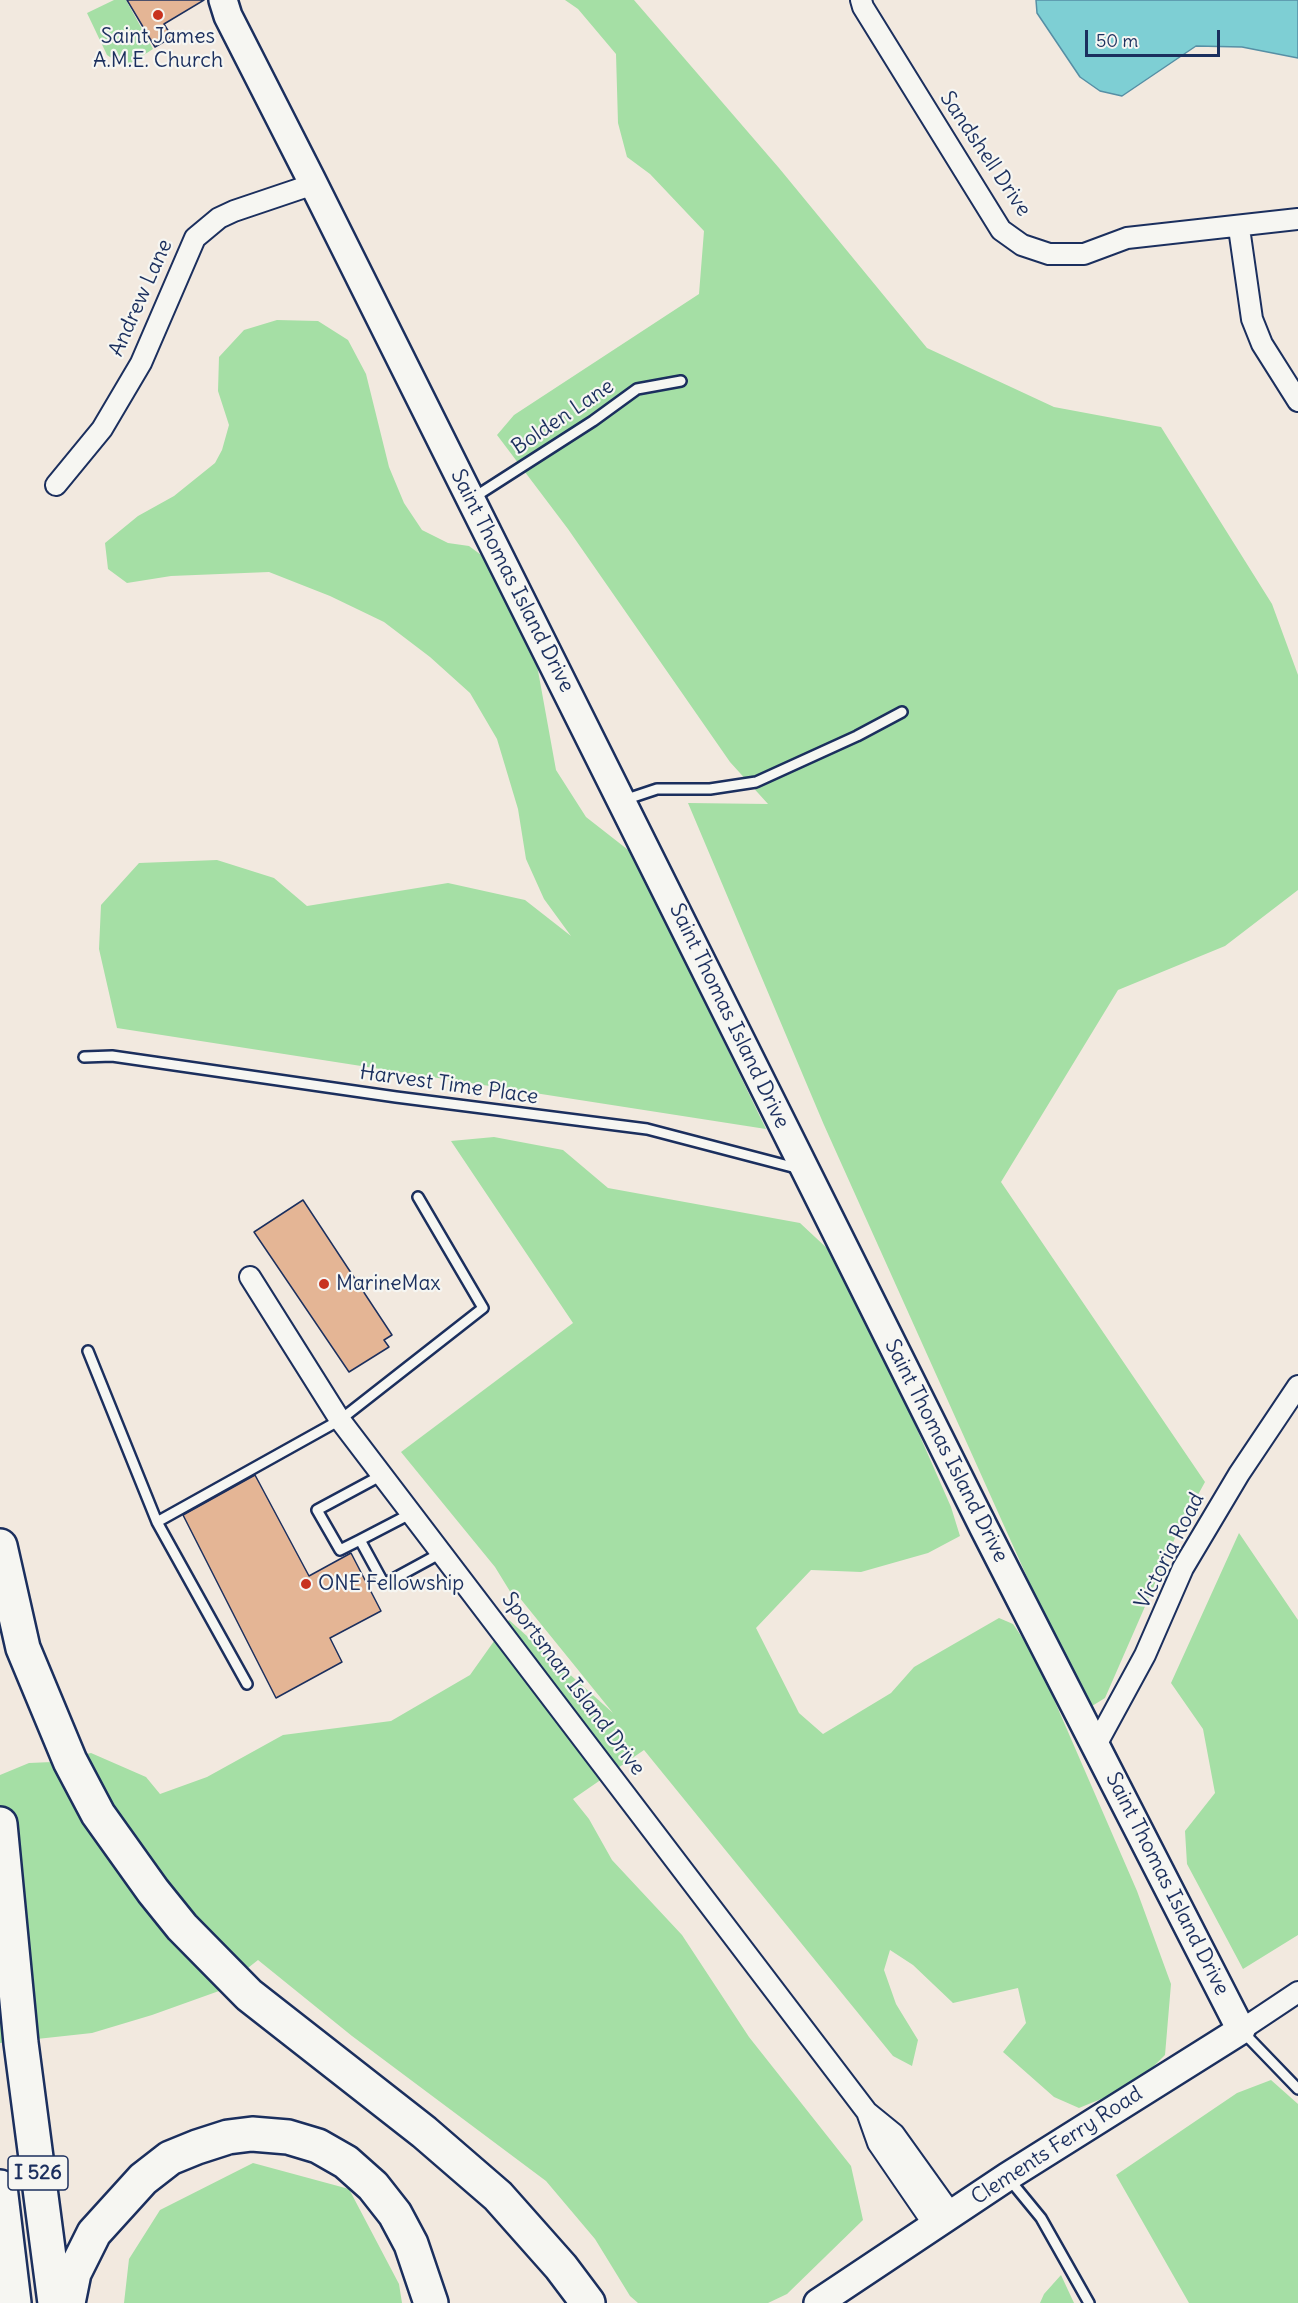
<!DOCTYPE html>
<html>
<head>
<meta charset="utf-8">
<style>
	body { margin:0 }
	#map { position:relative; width:1298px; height:2303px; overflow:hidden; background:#f2e9df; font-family:Delius,sans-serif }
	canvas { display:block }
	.scale { position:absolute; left:1085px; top:30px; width:135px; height:27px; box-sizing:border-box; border:3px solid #1b2f5e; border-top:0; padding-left:8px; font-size:18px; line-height:21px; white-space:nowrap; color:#1b2f5e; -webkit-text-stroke:4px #f6f6f2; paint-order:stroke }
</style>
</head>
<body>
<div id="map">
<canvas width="1298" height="2303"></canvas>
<div class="scale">50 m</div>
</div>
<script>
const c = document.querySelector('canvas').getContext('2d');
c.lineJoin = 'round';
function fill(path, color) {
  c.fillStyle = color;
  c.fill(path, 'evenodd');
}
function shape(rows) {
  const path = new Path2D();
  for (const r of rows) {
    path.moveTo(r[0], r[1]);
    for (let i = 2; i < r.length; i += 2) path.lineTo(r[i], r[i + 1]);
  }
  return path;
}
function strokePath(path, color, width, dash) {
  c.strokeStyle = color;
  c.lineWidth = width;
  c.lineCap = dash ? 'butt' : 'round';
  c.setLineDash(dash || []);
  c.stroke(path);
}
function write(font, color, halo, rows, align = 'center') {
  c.font = font + ' Delius,sans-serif';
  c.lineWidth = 4.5;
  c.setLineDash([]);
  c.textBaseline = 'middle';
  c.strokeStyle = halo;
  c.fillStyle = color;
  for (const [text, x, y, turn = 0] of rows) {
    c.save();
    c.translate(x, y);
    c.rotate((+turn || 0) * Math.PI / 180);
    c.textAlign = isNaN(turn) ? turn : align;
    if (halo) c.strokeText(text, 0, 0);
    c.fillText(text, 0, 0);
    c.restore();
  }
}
fill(shape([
	[114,0,126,0,153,49,125,67,107,55,87,13],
	[565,0,634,0,779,168,927,348,1054,407,1161,427,1272,604,1298,675,1298,890,1225,946,1118,990,1001,1182,1205,1482,1178,1531,1105,1698,1092,1706,1072,1677,824,1125,688,803,768,804,730,762,568,529,497,435,514,415,699,294,704,231,650,174,627,157,618,123,616,54,578,9],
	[277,320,318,321,348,340,366,374,389,467,404,503,422,530,448,543,469,546,492,563,533,643,556,770,586,817,641,860,664,903,660,910,766,1129,117,1028,99,949,101,905,139,863,217,860,274,878,307,906,448,883,525,900,571,936,544,899,526,859,518,809,497,739,470,693,430,657,384,622,330,596,269,572,171,576,127,583,108,569,105,543,138,516,174,496,215,463,222,450,229,425,218,391,219,357,244,330],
	[494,1137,563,1150,608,1188,800,1223,845,1265,951,1507,960,1536,928,1553,861,1572,811,1570,756,1628,799,1713,823,1734,891,1693,914,1667,999,1618,1013,1624,1036,1658,1137,1891,1171,1984,1165,2055,1135,2085,1079,2108,1054,2097,1003,2052,1026,2023,1018,1988,953,2003,913,1965,890,1950,884,1970,896,2004,918,2040,912,2066,893,2056,644,1750,573,1799,589,1819,612,1860,682,1935,749,2037,851,2166,863,2220,787,2294,768,2303,638,2303,630,2296,595,2239,546,2181,352,2036,258,1960,219,1991,152,2015,92,2033,0,2043,0,1775,29,1763,52,1762,91,1753,146,1777,160,1794,207,1777,283,1735,391,1721,470,1675,509,1620,613,1713,519,1597,511,1593,495,1567,401,1452,573,1323,451,1141],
	[1239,1533,1298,1620,1298,1935,1243,1969,1187,1864,1185,1831,1215,1793,1203,1729,1171,1683],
	[1271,2080,1298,2104,1298,2303,1189,2303,1116,2175,1237,2093],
	[253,2163,349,2189,399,2284,402,2303,124,2303,129,2259,160,2210],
	[1061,2275,1074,2303,1040,2303,1044,2294]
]), '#a5dfa5');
const water = shape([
	[1036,0,1298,0,1298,58,1242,47,1196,46,1122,96,1100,91,1080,77,1037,13,1036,0]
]);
fill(water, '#7ecfd4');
strokePath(water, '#568fa5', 1.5);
const building = shape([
	[127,0,204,0,164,24,172,37,155,47,127,0],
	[303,1200,392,1335,384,1340,389,1347,349,1372,254,1232,303,1200],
	[255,1475,309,1576,351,1553,381,1611,330,1638,342,1662,276,1698,183,1515,255,1475]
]);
fill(building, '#e4b595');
strokePath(building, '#1b2f5e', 1.5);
const service = shape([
	[473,498,593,421,637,389,681,381],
	[624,800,657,789,710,789,756,782,857,736,902,712],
	[84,1057,112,1056,396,1097,647,1129,800,1169],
	[88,1351,157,1522,340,1420,483,1308,418,1197],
	[382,1475,317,1510,340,1550,360,1540,384,1584,441,1553],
	[157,1522,247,1684],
	[360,1540,412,1513],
	[1242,2031,1298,2089],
	[1009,2179,1041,2218,1089,2303]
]);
const minor = shape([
	[861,0,863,7,1001,230,1022,245,1049,254,1084,254,1127,238,1298,219],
	[1239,228,1252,319,1262,344,1298,401],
	[56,485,102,429,141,363,195,238,219,218,234,211,314,184],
	[250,1277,340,1420,867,2112,894,2134,952,2215],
	[1096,1745,1145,1655,1183,1568,1239,1474,1298,1386],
	[1241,2030,1298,1992],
	[867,2112,878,2143,935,2226]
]);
const secondary = shape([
	[223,0,228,16,311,179,984,1528,1241,2030,1007,2177,818,2303]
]);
const motorway = shape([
	[0,1546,23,1648,70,1761,98,1814,153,1891,182,1927,249,1995,424,2132,498,2196,561,2267,588,2303],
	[0,1824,21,2043,55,2303],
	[0,2187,14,2303],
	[68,2303,74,2273,94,2233,143,2179,170,2158,197,2147,228,2137,252,2134,288,2137,318,2146,346,2162,373,2186,395,2214,411,2244,431,2303]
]);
strokePath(service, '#1b2f5e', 14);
strokePath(minor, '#1b2f5e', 24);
strokePath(secondary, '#1b2f5e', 32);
strokePath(motorway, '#1b2f5e', 38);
strokePath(service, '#f6f6f2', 9);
strokePath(minor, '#f6f6f2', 20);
strokePath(secondary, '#f6f6f2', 27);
strokePath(motorway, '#f6f6f2', 33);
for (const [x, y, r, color] of [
	[158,15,6,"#c8321e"],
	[324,1284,6,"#c8321e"],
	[306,1584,6,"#c8321e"]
]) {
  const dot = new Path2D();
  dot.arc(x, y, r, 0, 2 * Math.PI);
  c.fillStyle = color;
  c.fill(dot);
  strokePath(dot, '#f6f6f2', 2);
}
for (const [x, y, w] of [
	[38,2173,60]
]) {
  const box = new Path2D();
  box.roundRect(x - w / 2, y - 17, w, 34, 4.5);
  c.fillStyle = '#f6f6f2';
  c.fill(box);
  strokePath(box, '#1b2f5e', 1.5);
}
write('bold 20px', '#1b2f5e', null, [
	["I 526",38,2173]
]);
write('21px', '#1b2f5e', '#f6f6f2', [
	["Saint James",158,37,"center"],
	["A.M.E. Church",158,61,"center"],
	["MarineMax",336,1284],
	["ONE Fellowship",318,1584]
], 'left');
write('21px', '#1b2f5e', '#f6f6f2', [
	["Sandshell Drive",985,154,56],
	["Andrew Lane",141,298,-66],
	["Bolden Lane",563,417,-34],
	["Saint Thomas Island Drive",512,581,63],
	["Saint Thomas Island Drive",729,1016,64],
	["Harvest Time Place",449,1085,8],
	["Saint Thomas Island Drive",946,1451,63],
	["Victoria Road",1170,1551,-63],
	["Sportsman Island Drive",573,1684,53],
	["Saint Thomas Island Drive",1167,1884,63],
	["Clements Ferry Road",1057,2146,-33]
]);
</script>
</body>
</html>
